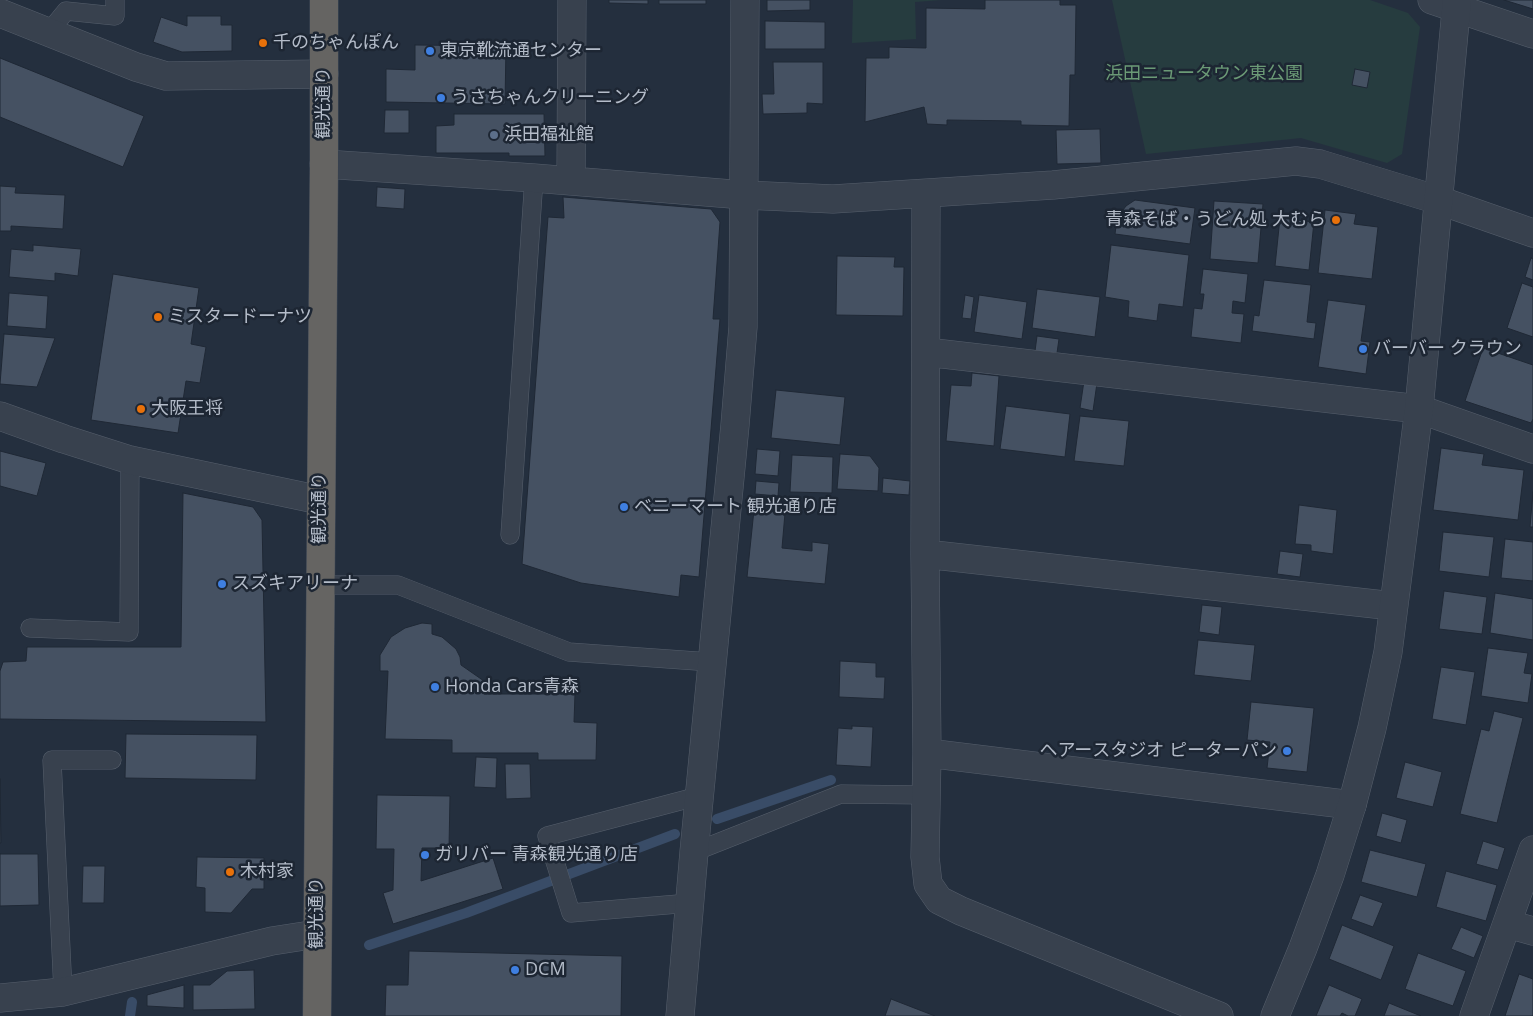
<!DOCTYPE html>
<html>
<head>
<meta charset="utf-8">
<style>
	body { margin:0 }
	canvas { display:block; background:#242f3e }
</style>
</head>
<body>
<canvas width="1533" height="1016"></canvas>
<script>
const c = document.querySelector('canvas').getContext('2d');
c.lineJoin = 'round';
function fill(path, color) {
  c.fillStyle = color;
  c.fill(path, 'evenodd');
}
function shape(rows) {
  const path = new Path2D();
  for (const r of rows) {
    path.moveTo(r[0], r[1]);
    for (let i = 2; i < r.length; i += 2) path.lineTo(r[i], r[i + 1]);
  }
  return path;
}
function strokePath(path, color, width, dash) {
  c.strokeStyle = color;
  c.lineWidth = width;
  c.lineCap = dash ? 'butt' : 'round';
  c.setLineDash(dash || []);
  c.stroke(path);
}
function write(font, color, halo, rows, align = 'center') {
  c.font = font + ' "Open Sans","Noto Sans JP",sans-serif';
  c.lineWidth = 5;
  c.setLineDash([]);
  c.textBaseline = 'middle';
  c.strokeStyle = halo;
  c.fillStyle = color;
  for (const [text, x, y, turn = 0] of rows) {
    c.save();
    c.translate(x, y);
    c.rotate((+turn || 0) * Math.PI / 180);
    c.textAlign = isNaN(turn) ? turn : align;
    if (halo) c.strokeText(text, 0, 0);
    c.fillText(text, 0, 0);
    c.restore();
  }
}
fill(shape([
	[853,0,941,0,915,2,916,39,852,43],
	[1112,0,1370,0,1408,13,1420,27,1402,154,1387,163,1301,138,1146,154]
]), '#263c3f');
strokePath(shape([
	[717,819,831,780],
	[369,945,466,913,675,834],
	[130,1016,132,1002]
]), '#394c67', 10);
const building = shape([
	[609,0,648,0,648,4,609,3,609,0],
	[659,0,706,0,706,4,659,4,659,0],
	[767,0,810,0,810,10,767,11,767,0],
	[985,0,1060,0,1060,5,1076,5,1075,75,1070,75,1069,126,1021,125,1021,121,947,120,947,125,927,124,924,107,865,122,866,58,889,58,889,47,926,48,926,8,985,9,985,0],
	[1504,0,1533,0,1533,9,1504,0],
	[187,16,221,16,221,25,232,25,232,51,182,52,153,42,161,17,187,26,187,16],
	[765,21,825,22,825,49,765,49,765,21],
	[415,45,506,46,505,104,386,102,386,69,415,70,415,45],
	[0,58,144,116,123,167,0,117,0,58],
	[773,62,823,62,823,104,807,103,807,113,763,114,762,94,774,94,773,62],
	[1355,69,1370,72,1367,88,1352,85,1355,69],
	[385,110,409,110,409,133,384,133,385,110],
	[454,114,544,114,545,156,509,156,509,153,436,153,436,126,454,125,454,114],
	[1100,129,1101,163,1057,164,1056,130,1100,129],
	[0,186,16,187,15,193,65,195,63,229,11,226,11,231,0,231,0,186],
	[377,187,405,189,404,209,376,207,377,187],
	[563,197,711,209,720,222,713,319,720,319,699,577,681,575,679,597,581,583,522,564,548,217,564,218,563,197],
	[1135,200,1195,208,1190,244,1115,234,1117,218,1126,206,1135,200],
	[1214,201,1263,204,1258,263,1210,259,1214,201],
	[1325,210,1356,214,1354,224,1378,227,1372,279,1318,273,1325,210],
	[1280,218,1314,222,1309,270,1275,266,1280,218],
	[33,245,81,249,78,276,55,273,55,281,9,277,11,249,33,251,33,245],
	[1111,245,1189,255,1183,307,1159,304,1157,321,1128,317,1129,301,1105,297,1111,245],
	[837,256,895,257,894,267,904,267,903,316,836,315,837,256],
	[1531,258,1533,259,1533,280,1525,277,1531,258],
	[1203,269,1248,274,1245,303,1233,301,1232,313,1244,314,1241,343,1191,337,1194,308,1202,309,1204,294,1200,294,1203,269],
	[113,274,199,288,191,344,206,347,200,383,186,381,178,433,91,420,113,274],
	[1264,280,1311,285,1307,322,1316,323,1314,339,1252,331,1254,315,1259,316,1264,280],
	[1522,283,1533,287,1533,337,1507,328,1522,283],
	[1037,289,1100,297,1095,337,1032,328,1037,289],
	[9,293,48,296,46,329,7,326,9,293],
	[965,295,974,297,971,319,962,318,965,295],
	[979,295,1027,302,1022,339,974,332,979,295],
	[1328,300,1366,305,1361,341,1370,342,1366,374,1318,367,1328,300],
	[4,334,55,338,37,387,0,384,4,334],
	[1037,336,1059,339,1057,353,1035,351,1037,336],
	[1483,348,1533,365,1533,419,1531,423,1465,401,1483,348],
	[972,373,999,376,994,446,946,441,951,385,971,386,972,373],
	[1084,381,1097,383,1093,411,1080,408,1084,381],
	[776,390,845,397,840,445,771,438,776,390],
	[1006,406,1070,414,1065,457,1000,449,1006,406],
	[1080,416,1129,421,1124,466,1074,461,1080,416],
	[1441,448,1484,454,1482,465,1524,470,1518,520,1433,510,1441,448],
	[757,449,780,451,778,476,755,474,757,449],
	[0,451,46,463,37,496,0,486,0,451],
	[840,454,870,456,879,468,878,491,837,489,840,454],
	[792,455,833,457,832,493,790,492,792,455],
	[883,478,910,481,909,495,882,493,883,478],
	[756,481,779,483,778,496,755,494,756,481],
	[1533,492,1533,527,1530,527,1533,492],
	[183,493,253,507,262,520,266,722,0,719,0,671,3,662,26,661,27,647,181,647,183,493],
	[1299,505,1337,510,1333,554,1311,551,1311,545,1295,544,1299,505],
	[754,510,785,513,782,548,812,551,812,542,829,544,825,584,747,577,754,510],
	[1443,532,1494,537,1489,577,1439,571,1443,532],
	[1505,539,1533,542,1533,581,1501,578,1505,539],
	[1280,551,1303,554,1300,577,1277,574,1280,551],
	[1444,591,1487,597,1482,634,1439,629,1444,591],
	[1495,593,1533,599,1533,640,1490,633,1495,593],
	[1202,605,1222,607,1219,635,1199,632,1202,605],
	[422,623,432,624,432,634,442,637,456,649,460,657,461,665,484,681,484,694,575,694,574,722,597,723,596,760,538,760,538,753,452,753,452,740,385,739,388,671,380,671,380,655,391,637,405,628,422,623],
	[1198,640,1255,645,1251,681,1194,675,1198,640],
	[1488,648,1528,653,1524,673,1532,674,1528,703,1481,696,1488,648],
	[840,661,876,663,876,677,885,677,884,699,839,697,840,661],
	[1441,667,1475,672,1466,725,1432,719,1441,667],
	[1251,702,1314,708,1307,772,1267,768,1270,742,1247,740,1251,702],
	[1494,711,1523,718,1497,823,1460,814,1481,729,1489,731,1494,711],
	[852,726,873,727,871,767,836,765,838,728,852,729,852,726],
	[126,734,257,735,256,780,125,778,126,734],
	[476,757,497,758,496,788,474,787,476,757],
	[1405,762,1442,772,1433,807,1396,798,1405,762],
	[505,764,530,764,531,798,506,799,505,764],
	[0,779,1,843,0,843,0,779],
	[377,795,450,796,449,848,422,848,421,881,493,858,503,889,393,924,383,893,393,890,394,849,376,849,377,795],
	[1382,813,1407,820,1401,843,1376,836,1382,813],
	[1483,841,1505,848,1498,870,1476,864,1483,841],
	[1370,850,1426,864,1417,897,1361,882,1370,850],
	[0,854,38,854,39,905,0,906,0,854],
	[197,857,264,858,264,889,252,889,231,913,205,912,205,888,196,887,197,857],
	[83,866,105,866,104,903,82,903,83,866],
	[1446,871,1497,885,1486,921,1436,907,1446,871],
	[1360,895,1383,903,1373,927,1351,919,1360,895],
	[1342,925,1394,946,1381,980,1329,959,1342,925],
	[1461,927,1483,936,1474,958,1451,949,1461,927],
	[409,951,622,956,621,1016,385,1016,386,985,408,985,409,951],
	[1418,953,1466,971,1453,1006,1405,989,1418,953],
	[254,970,255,1009,193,1010,193,985,210,985,227,971,254,970],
	[1519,974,1533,979,1533,1016,1505,1016,1519,974],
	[184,985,184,1008,147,1006,147,995,184,985],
	[1329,985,1362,999,1355,1016,1348,1016,1342,1013,1340,1016,1316,1016,1329,985],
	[891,999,935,1016,885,1016,891,999],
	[1389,1003,1421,1016,1384,1016,1389,1003]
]);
fill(building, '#455162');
strokePath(building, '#1f2835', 1);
const service = shape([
	[48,33,66,11,115,16,115,0],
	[510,535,534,178],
	[320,585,398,585,569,652,711,662],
	[30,628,129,632,130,460],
	[694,852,841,794,926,795],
	[690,903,571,913,547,836,699,796],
	[63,992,52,760,112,760]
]);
const minor = shape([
	[1432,0,1533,34],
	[0,13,136,67,166,76,324,74],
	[324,164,534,178,744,195,833,199,1053,185,1296,161,1320,164,1438,200,1533,233],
	[571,181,572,0],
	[926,195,925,554,927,753,925,857,928,884,939,900,961,911,1219,1016],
	[926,352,1419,409,1533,449],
	[0,416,64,439,130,460,320,500],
	[925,554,1393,606],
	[927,753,1352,805],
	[1508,924,1533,931],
	[0,998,63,992,272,941,317,934],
	[680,1016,694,852,735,425,743,327,745,0],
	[1474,1016,1533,850]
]);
const tertiary = shape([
	[1275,1016,1303,948,1330,875,1352,805,1372,728,1388,652,1419,409,1457,0]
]);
const trunk = shape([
	[317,1016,324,164,324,0]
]);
strokePath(service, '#565f6c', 19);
strokePath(minor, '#565f6c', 29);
strokePath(tertiary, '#565f6c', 29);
strokePath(trunk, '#434c59', 29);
strokePath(service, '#38414e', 18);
strokePath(minor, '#38414e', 28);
strokePath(tertiary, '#38414e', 28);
strokePath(trunk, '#656462', 28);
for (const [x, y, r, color] of [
	[263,43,5,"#e8710a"],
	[430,51,5,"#3f7fe0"],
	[441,98,5,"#3f7fe0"],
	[494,135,5,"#5c6f8a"],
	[1336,220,5,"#e8710a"],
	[158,317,5,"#e8710a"],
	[1363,349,5,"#3f7fe0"],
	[141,409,5,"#e8710a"],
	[624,507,5,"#3f7fe0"],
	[222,584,5,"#3f7fe0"],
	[435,687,5,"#3f7fe0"],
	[1287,751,5,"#3f7fe0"],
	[425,855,5,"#3f7fe0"],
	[230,872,5,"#e8710a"],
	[515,970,5,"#3f7fe0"]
]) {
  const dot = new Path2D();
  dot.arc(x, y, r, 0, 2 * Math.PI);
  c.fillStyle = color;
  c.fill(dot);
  strokePath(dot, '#1d2633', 2);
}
write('18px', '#b4bcc9', '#1d2633', [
	["千のちゃんぽん",273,43],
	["東京靴流通センター",440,51],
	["うさちゃんクリーニング",451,98],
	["浜田福祉館",504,135],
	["青森そば・うどん処 大むら",1326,220,"right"],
	["ミスタードーナツ",168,317],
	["バーバー クラウン",1373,349],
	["大阪王将",151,409],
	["ベニーマート 観光通り店",634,507],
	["スズキアリーナ",232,584],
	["Honda Cars青森",445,687],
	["ヘアースタジオ ピーターパン",1277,751,"right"],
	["ガリバー 青森観光通り店",435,855],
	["木村家",240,872],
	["DCM",525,970]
], 'left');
write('18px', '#6b9a76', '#1d2633', [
	["浜田ニュータウン東公園",1204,74]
]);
write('18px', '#b4bcc9', '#1d2633', [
	["観光通り",324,103,-90],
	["観光通り",320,508,-90],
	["観光通り",317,913,-90]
]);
</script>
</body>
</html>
